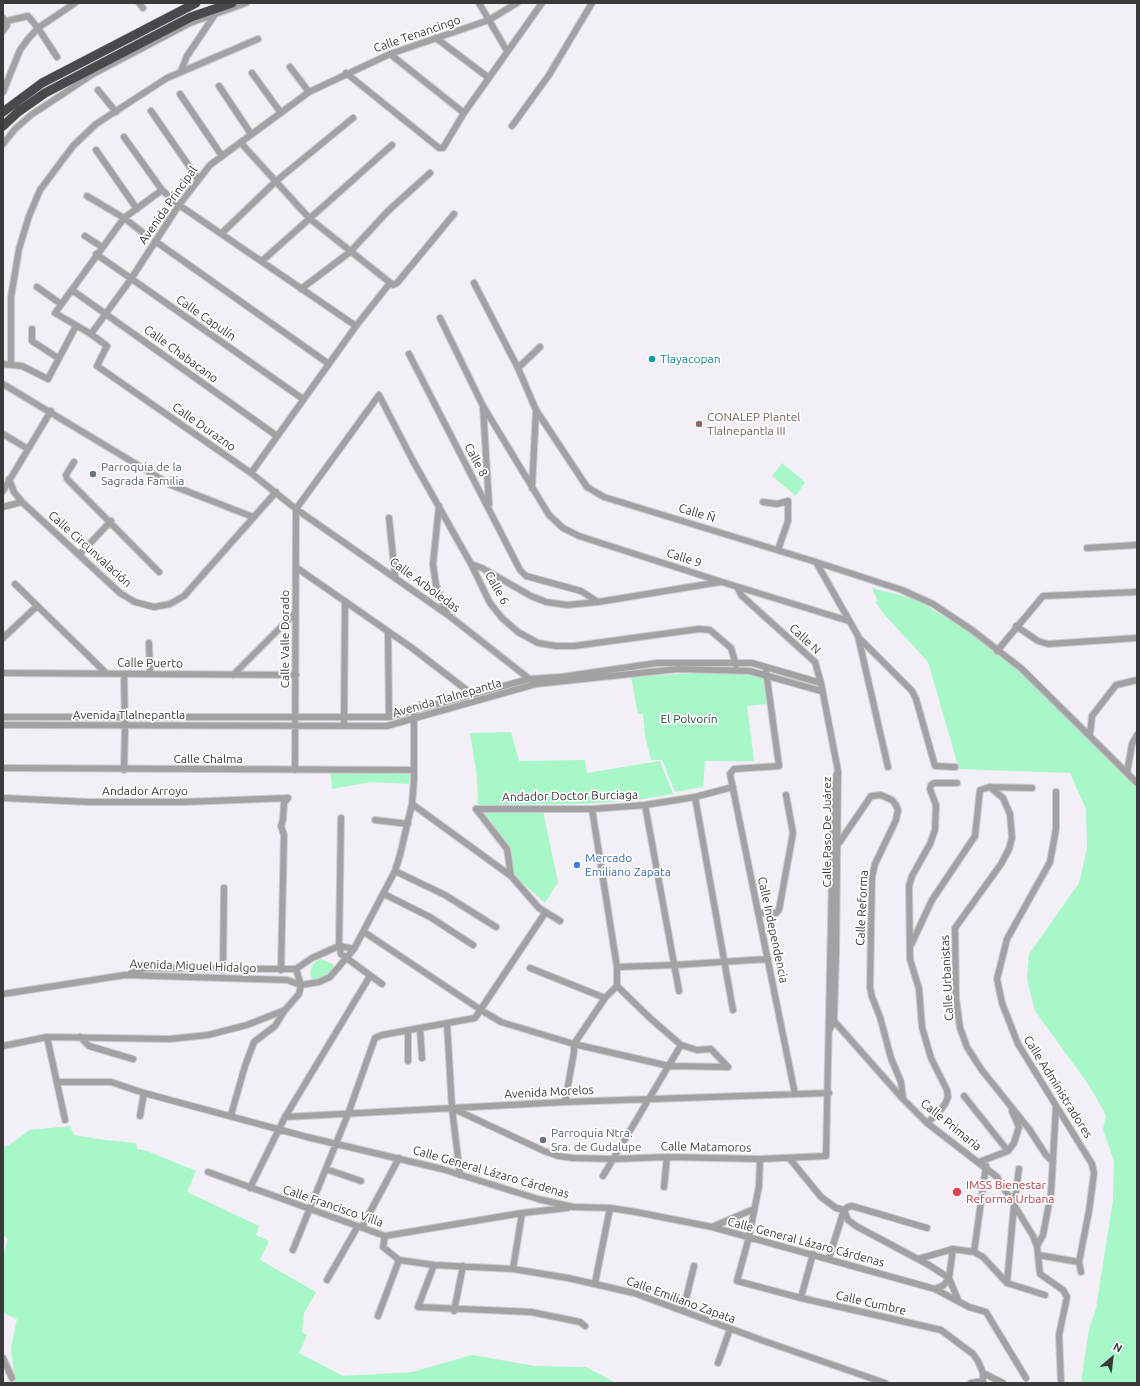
<!DOCTYPE html>
<html>
<head>
<meta charset="utf-8">
<style>
	body { margin:0 }
	#map { position:relative; width:1140px; height:1386px; overflow:hidden; background:#f2eff6; font-family:Ubuntu,sans-serif }
	canvas { display:block }
	.frame { position:absolute; inset:0; border:4px solid #3a393b; pointer-events:none }
	.north { position:absolute; left:1092px; top:1338px; width:40px; height:40px; -webkit-text-stroke:3px #fff; paint-order:stroke; rotate:28deg; font-size:11px; font-weight:700; line-height:16px; text-align:center; color:#3a393b }
	.north::after { content:''; display:block; margin:auto; width:14px; height:18px; background:#3a393b; clip-path:polygon(50% 0,100% 100%,50% 72%,0 100%) }
</style>
</head>
<body>
<div id="map">
<canvas width="1140" height="1386"></canvas>
<div class="frame"></div>
<div class="north">N</div>
</div>
<script>
const c = document.querySelector('canvas').getContext('2d');
c.lineJoin = 'round';
function fill(path, color) {
  c.fillStyle = color;
  c.fill(path, 'evenodd');
}
function shape(rows) {
  const path = new Path2D();
  for (const r of rows) {
    path.moveTo(r[0], r[1]);
    for (let i = 2; i < r.length; i += 2) path.lineTo(r[i], r[i + 1]);
  }
  return path;
}
function strokePath(path, color, width, dash) {
  c.strokeStyle = color;
  c.lineWidth = width;
  c.lineCap = dash ? 'butt' : 'round';
  c.setLineDash(dash || []);
  c.stroke(path);
}
function write(font, color, halo, rows, align = 'center') {
  c.font = font + ' Ubuntu,sans-serif';
  c.lineWidth = 3.5;
  c.setLineDash([]);
  c.textBaseline = 'middle';
  c.strokeStyle = halo;
  c.fillStyle = color;
  for (const [text, x, y, turn = 0] of rows) {
    c.save();
    c.translate(x, y);
    c.rotate((+turn || 0) * Math.PI / 180);
    c.textAlign = isNaN(turn) ? turn : align;
    if (halo) c.strokeText(text, 0, 0);
    c.fillText(text, 0, 0);
    c.restore();
  }
}
fill(shape([
	[782,463,805,482,796,496,772,476],
	[872,588,915,599,979,637,1036,686,1106,753,1137,789,1137,1383,1081,1383,1089,1329,1096,1309,1113,1200,1114,1161,1103,1129,1106,1116,1104,1111,1088,1084,1035,1011,1027,979,1029,954,1079,883,1087,849,1086,809,1070,773,959,769,928,662,883,613,875,601,878,602],
	[710,672,764,674,766,704,747,706,754,761,705,761,703,787,675,792,662,760,651,760,645,736,643,714,638,714,631,677],
	[511,732,519,761,585,760,587,773,660,761,673,794,637,800,581,804,478,805,477,777,470,733],
	[330,770,411,772,409,784,371,782,332,789],
	[481,810,543,811,558,882,545,903,514,875,508,847],
	[321,959,333,964,334,968,322,980,313,980,310,974,311,968,314,963],
	[70,1126,74,1135,105,1140,136,1143,137,1149,147,1151,196,1171,187,1192,259,1226,256,1235,269,1241,260,1260,316,1292,304,1313,302,1332,307,1335,299,1353,343,1376,412,1372,472,1355,535,1366,586,1367,616,1383,15,1383,11,1348,17,1319,3,1313,3,1255,8,1239,3,1235,3,1147,9,1145,30,1130]
]), '#a7f7c9');
const minor = shape([
	[139,3,143,8],
	[479,3,507,51],
	[3,18,7,25,3,31],
	[7,21,28,16,38,28,57,57],
	[436,38,489,78],
	[390,54,464,113],
	[290,67,309,92],
	[181,71,187,56,216,13],
	[252,73,281,113],
	[346,73,439,148,443,148,464,113,542,3],
	[219,86,251,134],
	[98,90,116,112],
	[3,92,20,50,28,39,38,28,75,3],
	[180,94,222,156],
	[151,111,198,179],
	[512,126,549,75,592,3],
	[124,137,162,190,179,205,356,326],
	[241,143,309,218,393,285,397,283,454,214],
	[3,144,15,129,31,115,93,74,190,23,246,3],
	[96,150,137,209],
	[162,190,124,218,55,313,91,334,107,346,97,366,251,473,296,509,448,615,532,681],
	[87,196,124,218,146,235],
	[222,233,275,182,353,118],
	[85,236,102,247],
	[155,241,329,364],
	[96,254,303,399],
	[262,261,392,145],
	[474,283,518,368,536,410,587,487,604,497,816,562,902,590,933,604,972,630,1022,669,1137,783],
	[37,287,61,304],
	[301,289,350,252,388,211,430,173],
	[72,290,277,436],
	[440,318,483,406,549,515,563,528,579,536,722,582,849,621],
	[32,329,32,341,58,358],
	[91,334,131,279,179,205,210,165,309,92,390,54,489,20,517,3],
	[409,354,520,570,526,576,581,591,598,602],
	[3,364,22,366,48,379,76,326],
	[11,364,11,297,19,249,29,216,40,190,73,146,96,124,167,78,258,39],
	[518,368,540,347],
	[3,384,171,485,253,517],
	[483,407,489,504],
	[3,434,28,449],
	[74,462,66,475,67,479,159,572],
	[251,473,356,326,390,283],
	[9,479,14,492,22,502,120,593,135,602,154,607,170,604,184,596,276,492],
	[532,488,536,410],
	[3,491,51,411],
	[763,502,777,504,788,501,788,521,778,550],
	[439,506,433,564,436,585,447,613],
	[3,507,22,502],
	[296,509,379,395,412,459,471,564,490,603,502,618,518,632,538,643,556,646,574,646,699,629,710,630,731,648,736,665],
	[389,518,395,576],
	[1087,548,1137,545],
	[79,555,111,521],
	[816,562,858,636,888,767],
	[471,564,482,568,531,596,546,602,567,605,598,602,720,582],
	[297,568,412,648,473,695],
	[15,584,106,673],
	[737,587,742,596,815,662,821,683,838,771,836,953,834,1021,830,1029],
	[1016,626,1038,641,1048,644,1137,638],
	[388,633,389,717],
	[3,638,37,606],
	[859,638,912,691,916,699,935,766,955,767],
	[149,643,150,674],
	[997,651,1043,596,1137,592],
	[766,671,779,766,734,769,730,774,795,1094],
	[3,673,296,675],
	[233,675,295,613],
	[3,717,389,717,529,679,561,677,657,663,752,663,821,683],
	[344,722,345,601],
	[3,725,387,726,536,684,678,669,750,671,821,691],
	[1090,734,1092,716,1116,685,1137,680],
	[3,768,413,770],
	[124,770,125,727,124,674],
	[295,770,296,509],
	[1127,773,1132,744,1137,735],
	[990,787,1003,798,1010,814,1012,838,1009,849,1001,864,955,928,956,998,960,1028,967,1047,981,1069,1029,1129,1046,1155,1053,1162],
	[1056,792,1056,829,1050,862,1007,939,997,979,1002,1003,1018,1044,1092,1164,1094,1173,1089,1211,1079,1262,1081,1272],
	[695,797,733,1010],
	[3,798,89,802,184,802,288,798],
	[412,804,511,876,539,908,560,921],
	[645,805,679,991],
	[476,809,592,809,645,805,695,797,733,787],
	[476,809,507,849,511,876],
	[341,818,339,946,341,954,382,984],
	[375,820,408,824],
	[839,843,871,796,881,795,892,800,896,805,898,810,896,820,875,864,872,877,870,987,872,997,880,1017,891,1058,901,1082,903,1099],
	[395,871,445,895,496,927],
	[384,894,430,917,473,945],
	[758,913,776,913,779,910,793,833,786,795],
	[364,932,481,1010,501,1022,574,1044,669,1066,728,1067],
	[911,945,932,900,975,836,980,790,990,787,1032,788],
	[617,967,675,965,768,959],
	[530,968,605,998],
	[223,970,224,888],
	[281,970,284,835,281,826,283,819,284,803,288,798],
	[131,973,147,968,296,969,312,958,339,946,354,949],
	[617,986,650,1018,681,1045,697,1050,711,1049,728,1067],
	[3,994,125,975,287,980,301,985,319,982,330,977,354,949,395,871,400,855,412,804,414,780,414,715],
	[834,1021,903,1099,927,1123,997,1177,1033,1236,1037,1246,1040,1274,1063,1290,1067,1297,1059,1335,1061,1383],
	[447,1024,452,1108,460,1175],
	[420,1029,422,1058],
	[408,1031,408,1061],
	[47,1037,65,1120],
	[80,1037,89,1046,133,1059],
	[3,1046,47,1037,170,1039,208,1035,247,1025,285,1010,299,994,301,985,296,969],
	[57,1082,111,1082,144,1093,307,1137,442,1169,538,1199,573,1207,610,1208,636,1212,712,1227,935,1289,969,1307,986,1312,1026,1378],
	[964,1096,1008,1151],
	[565,1102,574,1052,574,1044,605,998,617,986,617,967,592,809],
	[452,1108,544,1151,558,1156,573,1158,614,1159,667,1157,760,1159,826,1156,834,782,838,771],
	[231,1115,245,1066,254,1042,275,1026,285,1010],
	[140,1116,144,1093],
	[285,1117,565,1102,829,1093],
	[927,1123,939,1112,945,1104,948,1097,947,1090,931,1058,922,1027,919,989,910,959,909,886,912,876,930,844,935,830,936,805,930,789,931,785,934,783,957,783],
	[760,1159,759,1186,749,1237,737,1281,801,1298,941,1330,973,1354,978,1361,983,1373,983,1383],
	[790,1159,821,1197,836,1208,844,1210,848,1220,856,1226,929,1265,949,1278,958,1300],
	[979,1162,1008,1151,1014,1143,1019,1127,1012,1111],
	[326,1169,361,1181],
	[208,1172,385,1236,522,1213,567,1208],
	[603,1176,681,1045],
	[664,1187,667,1157],
	[250,1188,285,1117,370,976],
	[362,1227,399,1158],
	[712,1227,754,1209],
	[385,1236,383,1247,399,1260,434,1265,513,1269,568,1278,634,1293,764,1341,885,1383],
	[1037,1246,1043,1235,1051,1193,1056,1106],
	[293,1250,348,1114,375,1038,382,1035,475,1018,545,913],
	[974,1252,986,1166],
	[1038,1255,1079,1262],
	[829,1258,844,1210,848,1207,852,1206,927,1228],
	[918,1259,953,1249,974,1252,983,1257,1007,1283,1045,1295],
	[434,1265,418,1307,531,1312,580,1322,585,1326],
	[513,1269,522,1213],
	[327,1280,358,1226],
	[595,1283,610,1208],
	[1007,1283,1014,1205,1019,1169],
	[935,1289,944,1285,949,1278,953,1249],
	[802,1294,813,1254],
	[454,1311,463,1266],
	[683,1311,694,1266],
	[378,1316,399,1260],
	[3,1358,12,1378],
	[718,1363,730,1329],
	[983,1373,1003,1383],
	[971,1383,983,1381]
]);
const highway = shape([
	[3,112,42,83,196,3],
	[3,126,18,112,45,93,191,17,232,3]
]);
strokePath(minor, '#cdcbd1', 8);
strokePath(highway, '#cdcbd1', 10);
strokePath(minor, '#a2a1a3', 6);
strokePath(highway, '#4a484d', 9);
for (const [x, y, r, color] of [
	[652,359,4,"#0f9aa8"],
	[699,424,4,"#8d6e63"],
	[93,474,4,"#6b7280"],
	[577,865,4,"#3f7fe0"],
	[543,1140,4,"#6b7280"],
	[957,1192,5,"#e0444e"]
]) {
  const dot = new Path2D();
  dot.arc(x, y, r, 0, 2 * Math.PI);
  c.fillStyle = color;
  c.fill(dot);
  strokePath(dot, '#fff', 1.5);
}
write('12px', '#3a393b', '#fff', [
	["Calle Tenancingo",417,34,-19],
	["Avenida Principal",168,205,-55],
	["Calle Capulín",206,318,35],
	["Calle Chabacano",181,354,36],
	["Calle Durazno",204,427,35],
	["Calle 8",476,460,62],
	["Calle Ñ",697,513,17],
	["Calle Circunvalación",90,549,42],
	["Calle 9",684,558,18],
	["Calle Arboledas",425,585,36],
	["Calle 6",497,588,61],
	["Calle Valle Dorado",285,639,-90],
	["Calle N",805,639,43],
	["Calle Puerto",150,663,1],
	["Avenida Tlalnepantla",447,698,-16],
	["Avenida Tlalnepantla",129,715],
	["Calle Chalma",208,759],
	["Andador Arroyo",145,791],
	["Andador Doctor Burciaga",570,796,-1],
	["Calle Paso De Juárez",827,832,-90],
	["Calle Reforma",862,908,-87],
	["Calle Independencia",773,930,78],
	["Avenida Miguel Hidalgo",193,966,2],
	["Calle Urbanistas",947,978,-93],
	["Calle Administradores",1058,1087,58],
	["Avenida Morelos",549,1092,-3],
	["Calle Primaria",951,1125,39],
	["Calle Matamoros",706,1147,1],
	["Calle General Lázaro Cárdenas",491,1172,16],
	["Calle Francisco Villa",333,1206,19],
	["Calle General Lázaro Cárdenas",806,1242,15],
	["Calle Emiliano Zapata",681,1300,20],
	["Calle Cumbre",871,1303,13]
]);
write('12px', '#0d838f', '#fff', [
	["Tlayacopan",660,359]
], 'left');
write('12px', '#785e54', '#fff', [
	["CONALEP Plantel",707,417],
	["Tlalnepantla III",707,431]
], 'left');
write('12px', '#5b616d', '#fff', [
	["Parroquia de la",101,467],
	["Sagrada Familia",101,481],
	["Parroquia Ntra.",551,1133],
	["Sra. de Gudalupe",551,1147]
], 'left');
write('12px', '#153d29', '#fff', [
	["El Polvorín",689,719]
]);
write('12px', '#366cbe', '#fff', [
	["Mercado",585,858],
	["Emiliano Zapata",585,872]
], 'left');
write('12px', '#be3a42', '#fff', [
	["IMSS Bienestar",966,1185],
	["Reforma Urbana",966,1199]
], 'left');
</script>
</body>
</html>
